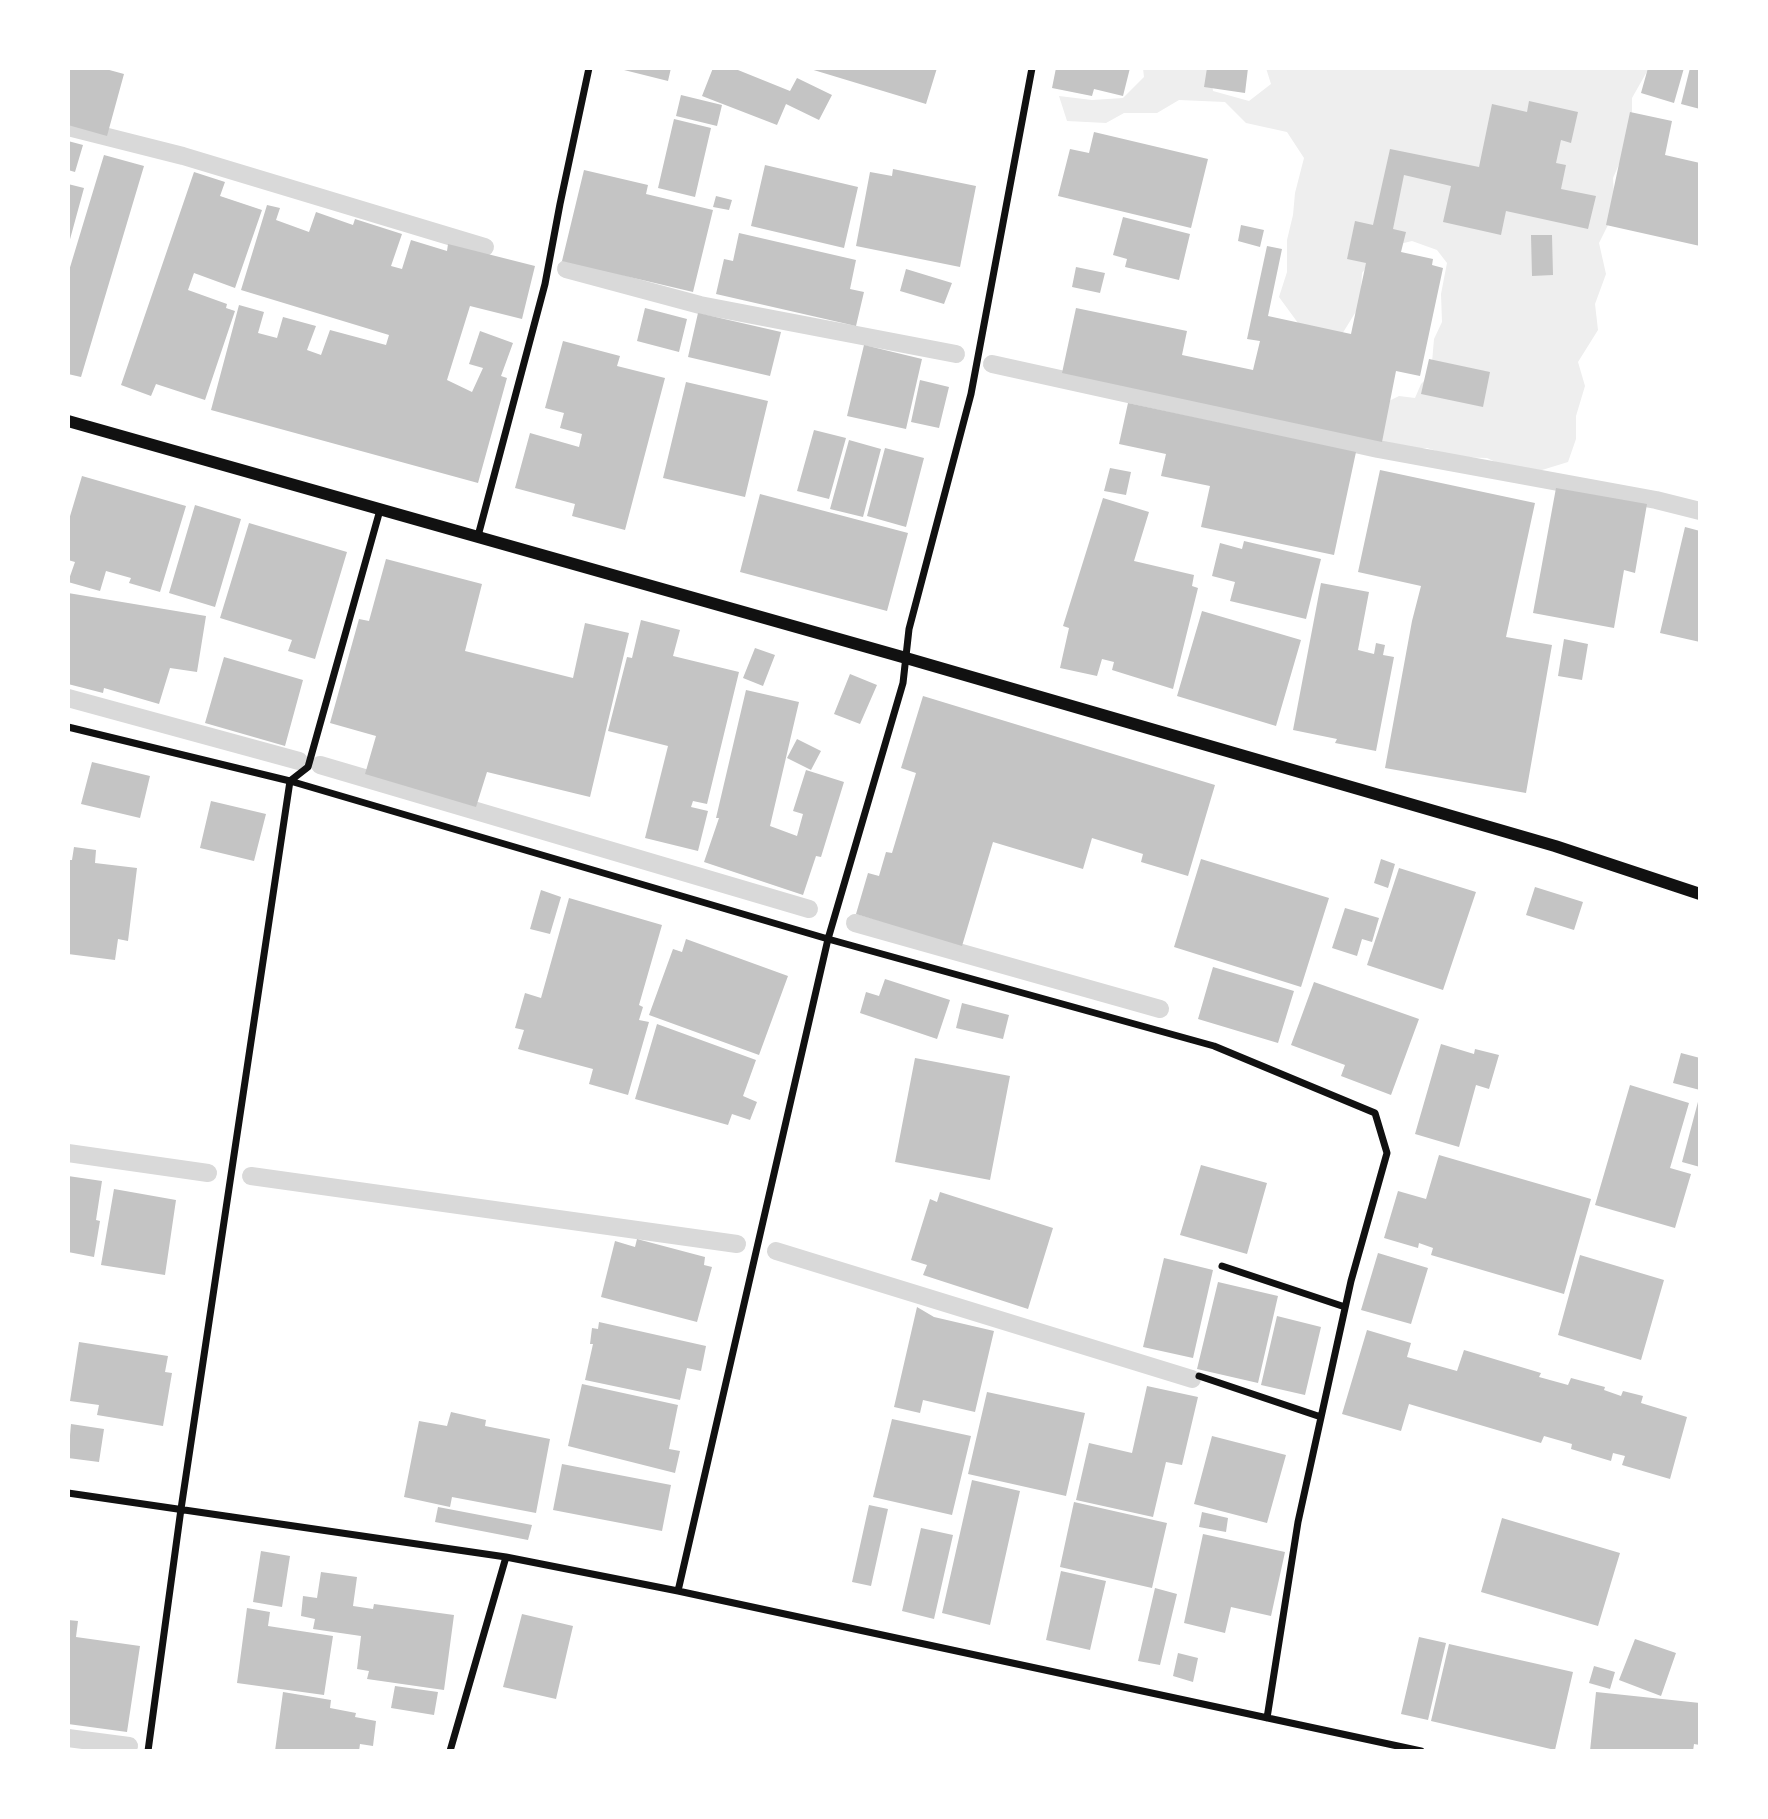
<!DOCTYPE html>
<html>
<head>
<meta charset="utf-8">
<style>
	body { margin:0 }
	#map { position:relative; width:1768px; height:1819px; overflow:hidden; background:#fff; font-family:"Fira Sans",sans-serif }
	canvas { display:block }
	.frame { position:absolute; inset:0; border:70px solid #fff; pointer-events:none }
</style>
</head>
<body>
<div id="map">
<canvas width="1768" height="1819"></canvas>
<div class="frame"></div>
</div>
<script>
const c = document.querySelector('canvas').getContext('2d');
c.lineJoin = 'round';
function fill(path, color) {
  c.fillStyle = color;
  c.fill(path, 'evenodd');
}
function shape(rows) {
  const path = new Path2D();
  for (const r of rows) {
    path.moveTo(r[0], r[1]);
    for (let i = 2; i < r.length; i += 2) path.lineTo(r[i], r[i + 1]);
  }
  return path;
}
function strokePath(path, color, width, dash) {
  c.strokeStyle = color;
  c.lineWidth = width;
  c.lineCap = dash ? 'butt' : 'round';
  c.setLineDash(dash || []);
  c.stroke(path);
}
fill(shape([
	[1143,68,1210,68,1213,91,1249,101,1271,84,1266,68,1649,68,1632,98,1632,135,1613,178,1615,211,1599,243,1606,274,1595,304,1598,330,1578,362,1585,386,1576,416,1576,439,1568,462,1542,470,1517,472,1487,458,1455,457,1427,448,1394,450,1378,437,1385,403,1399,396,1415,398,1421,384,1431,374,1434,339,1442,322,1441,294,1447,263,1437,250,1412,241,1379,249,1362,273,1360,305,1339,339,1298,323,1279,297,1287,272,1287,240,1293,215,1295,193,1304,158,1287,132,1246,123,1225,102,1179,100,1157,113,1124,113,1106,123,1067,121,1059,96,1092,100,1123,98,1144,77]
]), '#eee');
strokePath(shape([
	[68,127,183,156,485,247],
	[566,269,700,305,956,354],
	[992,364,1378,449,1656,500,1700,511],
	[68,698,299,761],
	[320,765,809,909],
	[855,923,1160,1009],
	[68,1153,208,1173],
	[251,1176,737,1244],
	[776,1251,1192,1379],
	[68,1738,129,1746]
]), '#d9d9d9', 18);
fill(shape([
	[68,68,102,68,124,74,107,136,68,125],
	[616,68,671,68,668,81],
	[713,68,733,68,790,91,797,78,832,95,819,120,786,104,777,125,702,96],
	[807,68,937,68,926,104],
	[1056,68,1130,68,1123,96,1094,89,1092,96,1052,88],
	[1207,68,1248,68,1245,93,1204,87],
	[1648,68,1684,68,1674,103,1641,93],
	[1690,68,1700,69,1700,109,1681,104],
	[681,95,722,105,717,126,676,116],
	[1529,101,1578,112,1571,143,1561,140,1556,163,1566,165,1561,189,1596,196,1588,229,1506,211,1501,235,1443,222,1451,186,1404,175,1393,229,1406,232,1401,252,1433,259,1432,265,1443,268,1420,376,1396,371,1382,442,1062,373,1076,308,1187,331,1182,355,1253,370,1260,341,1247,339,1267,246,1282,249,1268,316,1351,334,1366,263,1347,259,1355,221,1373,225,1390,149,1479,167,1492,104,1527,112],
	[1630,112,1672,121,1665,155,1700,163,1700,246,1606,225],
	[674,119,711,128,695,197,658,188],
	[1094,132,1208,159,1191,228,1058,196,1070,149,1089,153],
	[68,141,83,145,75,172,68,170],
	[104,155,144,166,81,377,68,374,68,274],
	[765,165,858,187,844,248,751,226],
	[893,169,976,186,960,267,856,246,870,172,892,176],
	[584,170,648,185,646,194,713,210,693,292,562,261],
	[194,172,225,182,220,196,262,210,235,288,194,273,188,290,227,304,226,308,235,311,205,400,156,384,151,396,121,385],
	[68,184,84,188,69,243,68,243],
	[716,196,732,200,729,210,713,207],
	[267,205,280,208,276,220,309,232,316,212,353,225,355,219,402,234,391,266,402,269,411,240,447,251,448,244,535,266,522,319,470,306,447,380,472,392,483,368,469,364,480,331,513,343,501,376,507,378,478,483,211,410,239,305,264,312,258,333,277,338,283,317,316,326,307,350,321,355,330,330,386,345,389,335,241,290],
	[1123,217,1190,234,1179,280,1125,267,1127,259,1113,255],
	[1241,225,1264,230,1260,247,1238,241],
	[739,233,856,260,850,289,864,292,856,326,716,294,724,259,733,261],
	[1531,235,1552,235,1553,275,1532,276],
	[1076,267,1105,273,1100,293,1072,287],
	[906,269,952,283,944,304,900,291],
	[645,308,687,319,679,352,637,341],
	[698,313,781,332,770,376,688,357],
	[563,341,620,356,617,366,665,378,625,530,572,516,575,504,515,488,530,433,579,447,582,434,560,428,564,413,545,408],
	[864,345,922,359,906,429,847,416],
	[1429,359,1490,372,1483,407,1421,394],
	[920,380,949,387,939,428,911,422],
	[686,382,768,401,745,497,663,478],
	[1128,403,1356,452,1334,555,1201,527,1210,486,1161,476,1166,454,1119,444],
	[814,430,846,438,829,499,797,491],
	[849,440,881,449,863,517,830,509],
	[885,448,924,458,906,527,867,516],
	[1110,468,1131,472,1126,495,1104,491],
	[1380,470,1535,503,1506,637,1552,645,1526,793,1385,768,1412,621,1421,586,1358,572],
	[82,476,186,506,160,592,129,583,131,578,106,571,100,591,68,582,75,562,68,560,68,523],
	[1556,488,1647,504,1635,573,1624,570,1614,628,1533,613],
	[760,494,908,533,887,611,740,572],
	[1103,498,1149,512,1134,561,1194,575,1192,586,1198,588,1173,689,1112,670,1114,662,1102,659,1097,676,1060,668,1069,628,1063,626],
	[195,505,241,519,215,607,169,593],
	[249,523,347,552,315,659,288,651,292,640,220,618],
	[1685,527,1700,531,1700,642,1660,633],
	[1244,541,1321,559,1306,619,1230,601,1235,582,1212,576,1220,543,1242,549],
	[386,559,482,584,465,651,573,678,585,623,629,633,590,797,487,772,476,807,365,774,376,736,330,723,359,619,369,621],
	[1321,583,1369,592,1358,650,1374,654,1376,643,1385,645,1383,655,1394,657,1376,751,1335,743,1337,739,1293,730],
	[68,593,206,616,197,672,170,668,159,704,104,688,103,693,68,684],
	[1202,611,1301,640,1276,726,1177,696],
	[641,620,680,630,673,656,739,672,707,804,693,801,691,807,708,811,698,851,645,838,668,746,608,731,627,657,632,658],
	[1564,639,1588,644,1582,680,1558,676],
	[755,648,775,655,763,686,743,678],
	[224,657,303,680,285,746,205,723],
	[850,674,877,685,860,724,834,714],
	[746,690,799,702,770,826,797,836,803,814,793,811,806,770,844,782,821,857,816,856,803,895,704,862,719,818,716,818],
	[923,696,1215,785,1188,876,1141,862,1143,854,1092,838,1083,869,993,842,962,946,856,914,868,873,879,876,886,852,892,853,916,773,901,768],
	[797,739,821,751,811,770,787,758],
	[92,762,150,776,140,818,81,804],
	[211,801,266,814,254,861,200,848],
	[74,847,96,850,95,863,137,868,128,941,118,939,115,960,68,954,68,860,72,860],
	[1201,859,1329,898,1301,987,1174,947],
	[1381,859,1395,864,1388,888,1374,883],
	[1399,868,1476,892,1443,990,1367,965],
	[1535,887,1583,902,1574,930,1526,915],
	[541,890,561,897,550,934,530,929],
	[569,898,662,925,639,1005,643,1007,639,1020,649,1022,628,1095,589,1084,593,1069,518,1049,524,1030,515,1028,525,993,541,998],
	[1345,908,1379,918,1372,942,1362,939,1357,956,1332,948],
	[686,939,788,976,759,1055,649,1015,673,949,682,952],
	[1213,967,1294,991,1278,1043,1198,1019],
	[885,979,950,1000,937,1039,860,1013,866,992,879,996],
	[1314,982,1419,1019,1391,1095,1341,1076,1345,1065,1291,1045],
	[962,1003,1009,1015,1003,1039,956,1028],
	[657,1024,756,1060,743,1096,757,1102,750,1120,732,1114,728,1125,635,1099],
	[1441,1044,1474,1054,1475,1049,1499,1055,1489,1089,1476,1085,1459,1147,1415,1134],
	[1681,1053,1700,1058,1700,1090,1673,1083],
	[915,1058,1010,1076,990,1180,895,1162],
	[1630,1085,1689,1103,1670,1168,1691,1174,1675,1228,1595,1205],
	[1699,1098,1700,1098,1700,1167,1682,1162],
	[1439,1155,1591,1199,1564,1294,1431,1255,1433,1248,1419,1243,1418,1248,1384,1238,1398,1191,1426,1199],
	[1201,1165,1267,1183,1247,1254,1180,1235],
	[68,1176,102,1181,96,1220,100,1221,94,1257,68,1252],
	[114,1189,176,1200,165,1275,101,1265],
	[940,1192,1053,1228,1028,1309,923,1275,927,1265,911,1260,930,1199,937,1202],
	[637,1239,705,1257,704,1265,712,1267,697,1322,601,1297,615,1241,635,1247],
	[1378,1253,1428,1268,1411,1324,1361,1310],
	[1580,1255,1664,1280,1641,1360,1558,1335],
	[1164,1258,1213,1270,1193,1358,1143,1347],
	[1218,1282,1278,1296,1258,1383,1197,1369],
	[917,1307,934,1317,994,1331,975,1412,923,1400,920,1413,894,1407],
	[1277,1316,1321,1327,1305,1395,1261,1385],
	[599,1322,706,1346,701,1371,687,1368,680,1400,585,1380,593,1344,590,1344,592,1328,598,1329],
	[1367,1330,1411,1343,1407,1357,1457,1371,1464,1350,1541,1373,1539,1377,1568,1385,1571,1378,1605,1387,1604,1390,1621,1396,1623,1391,1643,1396,1641,1403,1687,1417,1670,1479,1622,1465,1625,1456,1613,1453,1611,1461,1571,1449,1572,1444,1544,1436,1541,1443,1409,1404,1401,1431,1342,1414],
	[79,1342,168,1356,165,1372,172,1373,163,1426,97,1415,99,1405,70,1401],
	[582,1384,678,1405,669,1449,680,1451,675,1473,568,1446],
	[1147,1386,1198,1397,1182,1465,1166,1462,1153,1517,1076,1500,1089,1443,1132,1453],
	[987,1392,1085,1413,1066,1496,968,1474],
	[451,1412,486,1420,485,1426,550,1439,536,1513,452,1497,450,1507,404,1497,419,1421,447,1426],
	[892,1419,971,1436,952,1515,873,1497],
	[71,1424,104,1429,99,1462,68,1458],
	[1212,1436,1286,1455,1267,1523,1194,1504],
	[562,1464,671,1485,662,1531,553,1510],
	[972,1480,1020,1491,990,1625,942,1613],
	[1074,1502,1167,1523,1152,1588,1060,1567],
	[869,1505,888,1509,871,1586,852,1582],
	[438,1507,532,1525,528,1540,435,1522],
	[1202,1512,1228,1518,1226,1532,1199,1527],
	[1502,1518,1620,1553,1598,1626,1481,1592],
	[921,1528,953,1535,934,1619,902,1611],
	[1203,1534,1285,1552,1271,1616,1231,1607,1225,1633,1184,1623],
	[261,1551,290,1556,282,1607,253,1602],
	[1061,1571,1106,1581,1090,1650,1046,1640],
	[321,1572,357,1577,353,1606,373,1609,374,1604,454,1615,444,1690,367,1679,369,1671,357,1669,361,1636,313,1629,315,1619,301,1616,303,1596,317,1598],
	[1155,1588,1177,1594,1160,1665,1138,1661],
	[247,1608,270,1612,268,1626,333,1636,324,1695,237,1683],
	[522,1614,573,1626,556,1699,503,1687],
	[68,1620,78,1621,76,1637,140,1646,127,1732,68,1724],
	[1419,1637,1446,1643,1428,1720,1401,1714],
	[1635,1639,1676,1653,1661,1696,1619,1680],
	[1449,1644,1573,1672,1555,1750,1431,1721],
	[1178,1653,1198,1658,1193,1682,1173,1676],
	[1594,1666,1615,1672,1610,1689,1589,1683],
	[395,1686,438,1692,434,1715,391,1708],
	[283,1692,331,1700,330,1708,356,1713,355,1717,376,1721,373,1746,360,1744,359,1751,275,1751],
	[1596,1692,1700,1703,1700,1745,1694,1744,1693,1751,1590,1751]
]), '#c4c4c4');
strokePath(shape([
	[478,536,545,284,560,204,589,68],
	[68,727,290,781,828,939,1214,1046,1375,1113,1387,1153,1351,1281,1298,1522,1267,1718],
	[1222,1266,1345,1307],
	[1199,1376,1321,1417],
	[68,1493,506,1557,678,1591,1421,1751],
	[678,1591,828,939,903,683,909,629,971,394,1032,68],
	[148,1751,181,1509,290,781,308,767,380,510],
	[450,1751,506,1557]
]), '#111', 7);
strokePath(shape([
	[68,421,906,658,1555,846,1700,894]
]), '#111', 12);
</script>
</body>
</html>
